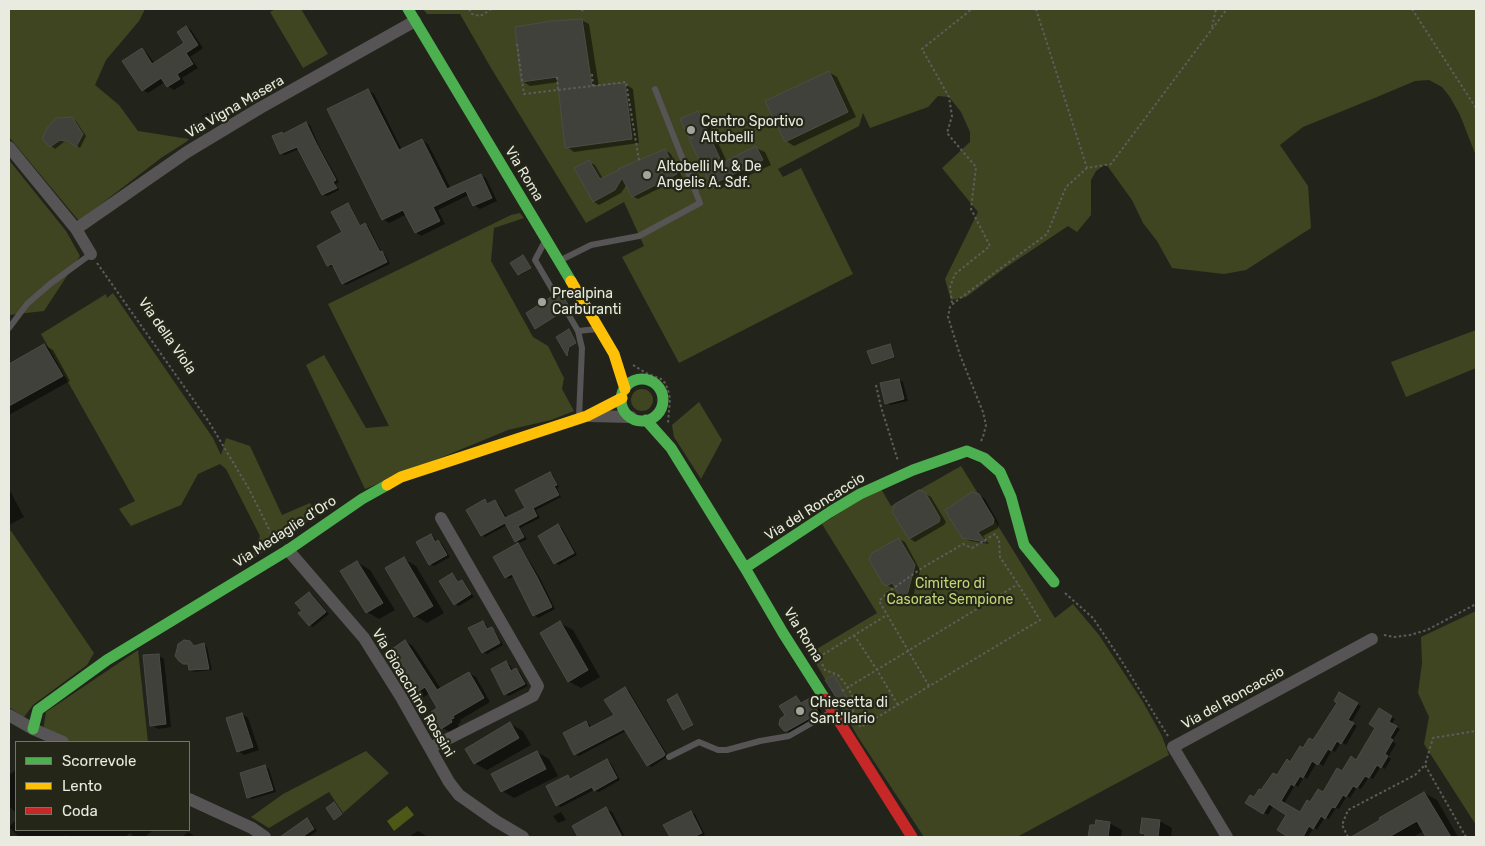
<!DOCTYPE html>
<html>
<head>
<meta charset="utf-8">
<style>
	body { margin:0 }
	#map { position:relative; width:1485px; height:846px; overflow:hidden; background:#22241c; font-family:Rubik,sans-serif }
	canvas { display:block }
	.frame { position:absolute; inset:0; border:10px solid #e9ebe1; pointer-events:none }
	.legend { position:absolute; left:15px; top:741px; width:175px; height:90px; box-sizing:border-box; background:#242718; border:1px solid #737568; margin:0; padding:6px 9px; list-style:none; font-size:15px; color:#e9ebe1 }
	.legend li { display:flex; align-items:center; gap:10px; height:25px }
	.legend b { width:25px; border:1px solid #737568 }
</style>
</head>
<body>
<div id="map">
<canvas width="1485" height="846"></canvas>
<div class="frame"></div>
<ul class="legend">
<li><b style="height:6px;background:#4caf50"></b>Scorrevole</li>
<li><b style="height:6px;background:#ffc107"></b>Lento</li>
<li><b style="height:6px;background:#c62828"></b>Coda</li>
</ul>
</div>
<script>
const c = document.querySelector('canvas').getContext('2d');
c.lineJoin = 'round';
function fill(path, color) {
  c.fillStyle = color;
  c.fill(path, 'evenodd');
}
function shape(rows) {
  const path = new Path2D();
  for (const r of rows) {
    if (r.length === 3) {
      path.moveTo(r[0] + r[2], r[1]);
      path.arc(r[0], r[1], r[2], 0, 2 * Math.PI);
      continue;
    }
    path.moveTo(r[0], r[1]);
    for (let i = 2; i < r.length; i += 2) path.lineTo(r[i], r[i + 1]);
  }
  return path;
}
function strokePath(path, color, width, dash) {
  c.strokeStyle = color;
  c.lineWidth = width;
  c.lineCap = dash ? 'butt' : 'round';
  c.setLineDash(dash || []);
  c.stroke(path);
}
function write(font, color, halo, rows, align = 'center') {
  c.font = font + ' Rubik,sans-serif';
  c.lineWidth = 4.5;
  c.setLineDash([]);
  c.textBaseline = 'middle';
  c.strokeStyle = halo;
  c.fillStyle = color;
  for (const [text, x, y, turn = 0] of rows) {
    c.save();
    c.translate(x, y);
    c.rotate((+turn || 0) * Math.PI / 180);
    c.textAlign = isNaN(turn) ? turn : align;
    if (halo) c.strokeText(text, 0, 0);
    c.fillText(text, 0, 0);
    c.restore();
  }
}
fill(shape([
	[9,9,145,9,139,21,106,60,95,85,119,105,138,131,189,139,186,142,161,158,79,221,9,137],
	[276,9,301,9,328,54,303,68,270,12],
	[423,9,1476,9,1476,156,1460,115,1450,97,1442,87,1429,80,1415,81,1377,97,1303,127,1280,145,1308,186,1311,228,1246,270,1224,274,1172,268,1157,241,1143,223,1132,200,1106,164,1096,171,1091,180,1091,215,1077,232,1068,226,1005,268,966,297,951,300,945,279,978,212,942,168,970,142,970,132,961,112,949,97,938,96,928,107,870,128,863,113,859,126,778,169,783,177,801,168,853,274,679,363,622,257,644,246,624,202,586,223,491,68,460,14,427,14],
	[9,160,66,231,80,256,44,311,9,315],
	[520,213,524,218,494,228,491,261,533,337,548,346,564,378,562,389,574,411,551,420,508,430,365,489,306,365,324,355,366,428,389,426,328,304,511,215],
	[113,293,213,438,221,455,226,438,250,446,282,515,310,503,317,515,251,560,260,536,226,469,220,464,198,474,181,505,131,526,119,509,135,501,41,334,106,294,107,298],
	[1476,330,1476,368,1406,397,1391,362],
	[642,400,11],
	[699,402,722,440,701,479,674,437,672,425],
	[961,466,1055,618,1073,604,1099,635,1143,702,1162,736,1169,755,1017,837,924,837,858,737,810,653,877,613,822,524,880,487,891,506],
	[9,530,11,531,94,653,87,665,33,705,24,717,9,707],
	[1476,611,1476,825,1424,744,1429,717,1418,693,1422,663,1421,637],
	[138,650,148,742,72,742,43,730,46,712],
	[366,751,389,773,343,813,329,792,269,828,251,817,283,794]
]), '#3f4521');
fill(shape([
	[407,806,414,815,394,831,387,821]
]), '#4e5816');
fill(shape([
	[581,20,589,24,599,87,625,84,633,89,639,143,574,152,567,147,559,82,530,86,522,81],
	[186,27,191,30,203,48,190,57,198,68,182,78,185,83,174,90,168,86,165,82,148,93,143,90,142,50,147,53,155,64,186,44],
	[829,72,837,77,856,117,794,146,786,141],
	[368,90,374,94,402,150,422,140,428,144,451,189,481,175,486,178,497,201,480,209,474,205,469,195,438,210,445,224,421,236,416,232,407,214,389,223,383,219],
	[698,112,706,117,727,162,756,148,765,152,771,165,720,189,712,184,693,139,690,137],
	[208,113,214,122,207,125,202,116],
	[72,119,76,121,86,136,80,148,73,143,64,142,55,149,43,139],
	[306,123,310,125,319,146,339,182,336,184,339,190,327,196,323,195,299,149,285,155,281,154,274,136,282,133,284,134],
	[665,150,671,154,682,177,638,199,632,196,627,184,621,193,599,205,593,201,589,162,595,165,603,179],
	[348,205,351,207,361,227,365,225,368,226,382,253,385,254,390,264,346,285,343,283,334,266,332,267,328,265,344,233],
	[523,257,531,269,520,275,519,274],
	[561,293,570,306,565,306,563,310,536,328,554,300,559,299],
	[570,332,576,344,570,347,568,355,558,338],
	[44,345,53,350,70,381,9,415,9,366],
	[890,345,895,358,874,364,873,364],
	[899,380,903,382,908,401,890,405,886,403],
	[550,473,553,475,559,487,557,488,561,497,536,510,540,518,520,528,527,539,520,543,516,541,507,525,485,537,482,535,485,500,489,504,495,501,498,503,507,518,526,509],
	[9,489,24,517,9,525],
	[924,493,931,497,946,522,944,525,915,542,909,538],
	[978,495,985,499,999,524,998,528,983,536,989,544,970,541,963,537],
	[558,526,562,528,577,555,559,565,555,563],
	[431,535,434,537,437,542,442,544,450,557,434,566,430,564],
	[899,539,905,542,920,570,911,605,906,602,896,587,894,588,890,587,884,583],
	[518,545,521,547,541,580,555,609,538,618,534,615,514,576,509,579,506,577],
	[404,559,416,566,444,613,427,623,415,616],
	[357,562,370,570,395,610,379,619,367,612],
	[452,575,456,577,459,582,462,581,465,583,474,597,459,606,455,604],
	[309,593,313,595,329,614,313,627,309,625,304,611],
	[483,622,486,624,489,630,492,629,495,631,503,645,487,654,483,652],
	[560,623,573,630,600,677,581,688,568,681],
	[189,642,195,647,204,644,207,647,212,670,194,672,190,669,190,665,180,660],
	[406,642,413,646,441,689,469,673,476,677,490,702,460,720,461,722,458,724,459,727,450,732,442,728,439,708,430,693,424,697,417,692],
	[158,655,164,659,171,727,158,729,152,725],
	[506,663,510,665,513,671,516,669,520,672,528,686,509,696,505,694],
	[625,689,629,691,668,756,652,767,648,765,626,731,579,756,575,754,586,722,589,724,591,728,615,716],
	[1340,694,1361,706,1351,723,1357,726,1346,745,1341,742,1335,752,1332,750,1323,766,1317,762,1307,779,1304,777,1298,787,1295,785,1284,804,1301,814,1324,793,1342,772,1357,761,1377,728,1379,709,1395,719,1391,725,1400,729,1392,741,1396,744,1388,757,1391,759,1385,769,1381,766,1373,779,1369,777,1361,789,1357,787,1350,798,1347,796,1339,809,1336,808,1329,819,1325,817,1317,830,1314,827,1308,837,1303,837,1299,835,1298,837,1291,837,1278,830,1288,814,1274,805,1268,815,1247,803,1254,799,1304,750,1313,742,1338,703],
	[677,696,694,726,685,730,684,729],
	[796,698,804,703,810,700,816,703,824,716,791,734,785,730,786,715],
	[242,714,248,718,259,750,244,755,238,751],
	[510,724,523,731,531,745,487,770,474,763],
	[537,752,549,759,558,776,514,798,502,791],
	[607,760,611,763,620,780,599,792,594,790,561,807,557,805,568,776,572,778],
	[265,767,269,769,276,792,252,799,248,797],
	[16,769,16,813,9,806,9,771,11,774],
	[1424,793,1437,800,1458,837,1428,837,1424,831,1413,837,1364,837,1362,833],
	[606,809,612,812,624,835,621,837,579,837,573,826],
	[561,812,566,820,558,823,553,816],
	[691,812,695,814,705,835,700,837,671,837,665,825],
	[16,820,16,830,153,830,145,837,134,837,130,833,125,837,69,837,66,835,64,837,19,837,9,827],
	[307,820,311,822,317,831,308,837,282,837],
	[1160,821,1172,828,1171,837,1172,837,1146,837,1146,836,1141,833],
	[1109,823,1122,830,1121,837,1089,837,1091,826],
	[418,831,428,837,409,837],
	[188,832,193,835,194,837,182,837]
]), '#0007');
const building = shape([
	[582,19,592,86,625,83,632,139,565,148,557,77,521,82,515,27,551,21,582,19],
	[186,26,198,45,186,53,193,64,177,74,180,79,167,87,161,78,142,91,122,61,142,48,152,64,184,43,177,32,186,26],
	[829,71,848,112,785,142,765,101,829,71],
	[368,89,399,150,422,139,447,189,481,174,492,198,473,206,466,191,433,207,440,221,415,233,403,210,382,220,327,109,368,89],
	[698,111,722,163,756,146,763,160,711,185,689,139,693,138,689,138,680,119,698,111],
	[72,117,83,134,76,147,69,142,60,140,50,147,42,139,47,128,56,118,72,117],
	[306,122,316,143,336,180,333,182,337,188,322,195,297,147,280,154,272,136,282,132,283,134,306,122],
	[665,149,677,174,632,197,622,178,615,190,593,202,574,168,589,160,600,179,619,170,618,169,665,149],
	[348,203,360,226,365,223,380,252,382,251,387,262,342,284,332,264,327,266,317,246,342,232,331,212,348,203],
	[523,255,531,268,518,275,510,263,523,255],
	[560,291,569,306,563,306,561,309,562,312,535,329,526,313,551,297,555,299,558,298,560,291],
	[569,329,576,343,569,347,567,356,556,337,569,329],
	[44,344,63,376,9,406,9,364,44,344],
	[890,344,894,357,872,364,867,351,890,344],
	[899,379,904,399,885,404,880,383,899,379],
	[550,472,557,485,554,486,559,495,533,508,537,516,518,526,524,537,515,542,505,523,481,536,466,510,485,499,487,504,495,500,505,518,525,508,515,490,550,472],
	[919,490,925,492,940,518,939,522,909,539,892,512,895,504,919,490],
	[972,492,979,494,994,519,993,524,978,532,986,542,962,538,945,510,972,492],
	[558,524,574,553,554,564,538,536,558,524],
	[431,534,435,542,438,540,447,555,429,565,416,542,431,534],
	[899,538,915,565,905,603,892,583,887,586,883,584,869,559,872,553,899,538],
	[518,543,537,577,552,607,533,616,512,574,505,578,493,557,518,543],
	[404,557,433,606,414,617,385,568,404,557],
	[357,561,383,603,366,613,340,571,357,561],
	[452,573,458,582,462,580,471,594,454,605,439,581,452,573],
	[309,592,326,612,309,626,298,613,302,611,295,603,309,592],
	[483,621,487,629,492,627,500,643,482,653,468,628,483,621],
	[560,621,588,670,568,682,540,633,560,621],
	[184,640,190,641,194,646,204,643,209,669,189,670,188,664,183,664,179,661,175,656,177,649,178,644,184,640],
	[405,640,437,690,469,672,484,698,453,716,454,718,451,719,452,722,441,729,431,712,437,708,425,687,416,693,389,651,405,640],
	[159,654,166,724,150,726,143,655,159,654],
	[506,661,511,671,516,668,525,684,504,695,491,669,506,661],
	[834,675,851,705,844,709,825,680,834,675],
	[625,687,665,754,664,756,647,766,624,729,574,755,563,733,586,721,589,728,614,715,604,700,625,687],
	[1339,692,1358,703,1348,720,1354,723,1341,744,1337,741,1331,751,1328,749,1318,765,1312,761,1303,778,1300,776,1294,786,1291,784,1281,801,1300,812,1307,800,1310,802,1318,789,1323,792,1337,768,1342,771,1351,756,1356,760,1375,728,1369,724,1379,708,1392,716,1389,722,1397,726,1390,738,1393,740,1385,754,1388,756,1381,768,1377,765,1369,778,1365,776,1357,788,1353,786,1346,797,1343,795,1335,808,1332,807,1325,819,1321,816,1313,829,1309,826,1303,837,1288,837,1277,830,1286,815,1269,804,1263,814,1245,803,1250,795,1254,797,1259,789,1261,790,1273,773,1277,775,1287,759,1290,762,1300,746,1303,748,1309,738,1313,740,1337,703,1334,701,1339,692],
	[677,694,693,725,683,730,667,700,677,694],
	[796,696,801,703,810,698,819,713,787,731,784,731,779,725,780,719,785,715,779,706,796,696],
	[242,713,253,747,237,752,226,718,242,713],
	[510,722,519,738,474,764,465,749,510,722],
	[537,751,546,769,501,792,491,774,537,751],
	[607,759,617,778,594,791,592,787,556,806,546,786,568,775,570,779,607,759],
	[265,765,273,790,247,798,240,773,265,765],
	[1424,792,1451,837,1426,837,1417,821,1389,837,1351,837,1380,820,1379,818,1424,792],
	[334,802,342,814,334,820,326,808,334,802],
	[606,807,622,837,578,837,572,826,606,807],
	[691,811,702,833,693,837,670,837,663,825,691,811],
	[307,818,314,829,302,837,280,837,307,818],
	[1142,818,1160,820,1158,837,1145,837,1145,834,1140,833,1142,818],
	[1096,820,1110,822,1108,837,1088,837,1090,825,1095,825,1096,820]
]);
fill(building, '#3f413a');
strokePath(building, '#4b4d46', 1);
strokePath(shape([
	[469,9,472,14,480,16,492,9],
	[582,9,583,13],
	[1036,9,1087,168],
	[1412,9,1476,108],
	[1212,27,1216,9],
	[517,44,524,94,626,82,639,160],
	[592,74,593,86],
	[557,77,558,90],
	[97,263,209,422,249,489,275,541],
	[952,303,950,287,955,274,990,246,971,209,976,167,947,133,952,116,949,97,922,49,972,9],
	[633,365,646,373,661,379,665,383,668,390,670,399,668,423],
	[876,385,881,407,898,461],
	[981,441,983,437,986,425,983,412,960,355,948,317,950,307,955,302,1047,234,1066,187,1087,168,1111,164,1227,9],
	[1065,593,1093,618,1121,660,1168,736],
	[854,635,877,670,898,705],
	[1384,635,1394,637,1410,635,1427,630,1476,604],
	[842,691,1018,584],
	[854,717,853,712,854,701,848,687,838,675,825,670,819,657,887,615],
	[859,725,861,727,1040,620,1018,584,1000,557,999,540,995,534,972,548,963,544,922,568,888,592,879,601,929,686],
	[1348,837,1342,825,1348,810,1415,775,1425,765],
	[1466,837,1425,765,1433,738,1476,731]
]), '#5e5d5c', 2, [2.5, 2.5]);
strokePath(shape([
	[544,243,535,260,555,294],
	[559,261,591,245,639,236,700,203,655,89],
	[566,310,578,331,597,329],
	[9,328,27,304,50,284,91,254],
	[578,331,582,348,579,417],
	[669,757,699,742,718,750,727,750,760,741,789,736,831,712]
]), '#575455', 6);
strokePath(shape([
	[9,147,76,229,91,254],
	[76,229,187,152,260,108,415,21],
	[590,416,631,417],
	[288,550,364,638,401,697,449,782,459,795,496,821,523,837],
	[9,715,33,729,63,742],
	[430,748,533,696,538,686,441,518],
	[189,799,252,828,265,837],
	[1227,837,1173,747,1372,639]
]), '#575455', 12);
strokePath(shape([
	[408,9,571,281],
	[642,400,21],
	[646,420,671,448,745,568,783,633,825,699],
	[745,568,830,512,860,494,913,470,967,451,984,458,1000,472,1011,497,1024,545,1054,582],
	[33,729,38,710,107,660,288,550,362,499,387,485]
]), '#4caf50', 11);
strokePath(shape([
	[571,281,614,354,625,389],
	[387,485,401,477,587,416,622,398]
]), '#ffc107', 11);
strokePath(shape([
	[825,699,912,837]
]), '#c62828', 11);
for (const [x, y, r, color] of [
	[691,130,5,"#a3a59c"],
	[647,175,5,"#a3a59c"],
	[542,302,5,"#a3a59c"],
	[800,711,5,"#a3a59c"]
]) {
  const dot = new Path2D();
  dot.arc(x, y, r, 0, 2 * Math.PI);
  c.fillStyle = color;
  c.fill(dot);
  strokePath(dot, '#242718', 2);
}
write('14px', '#e9ebe1', '#242718', [
	["Via Vigna Masera",235,107,-30],
	["Via Roma",524,174,59],
	["Via della Viola",167,336,55],
	["Via del Roncaccio",815,507,-32],
	["Via Medaglie d'Oro",285,532,-33],
	["Via Roma",803,635,58],
	["Via Gioacchino Rossini",413,693,59],
	["Via del Roncaccio",1233,698,-29]
]);
write('14px', '#e9ebe1', '#242718', [
	["Centro Sportivo",701,122],
	["Altobelli",701,138],
	["Altobelli M. & De",657,167],
	["Angelis A. Sdf.",657,183],
	["Prealpina",552,294],
	["Carburanti",552,310],
	["Chiesetta di",810,703],
	["Sant'Ilario",810,719]
], 'left');
write('14px', '#c2d574', '#242718', [
	["Cimitero di",950,584],
	["Casorate Sempione",950,600]
]);
</script>
</body>
</html>
